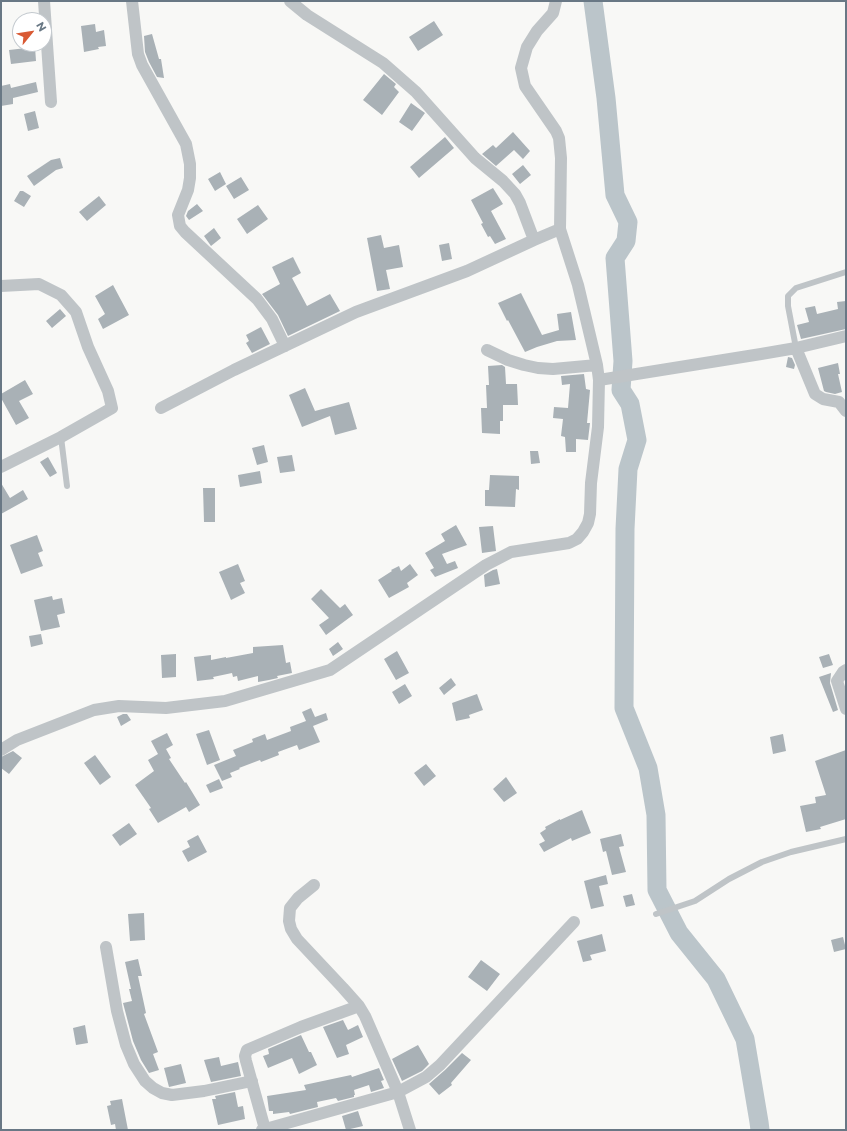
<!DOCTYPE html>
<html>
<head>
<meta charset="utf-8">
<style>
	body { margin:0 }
	#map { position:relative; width:847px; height:1131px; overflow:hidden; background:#f8f8f6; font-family:Montserrat,sans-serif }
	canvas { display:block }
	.frame { position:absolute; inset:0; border:2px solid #697885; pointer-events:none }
	.north { position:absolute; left:12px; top:12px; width:40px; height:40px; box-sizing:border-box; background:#fff; border:1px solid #c3c9ce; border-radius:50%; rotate:60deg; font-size:11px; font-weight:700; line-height:16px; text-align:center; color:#697885 }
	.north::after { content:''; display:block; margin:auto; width:14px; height:18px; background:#d95a34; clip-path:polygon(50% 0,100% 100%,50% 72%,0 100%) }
</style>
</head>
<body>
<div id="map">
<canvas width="847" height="1131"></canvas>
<div class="frame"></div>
<div class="north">N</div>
</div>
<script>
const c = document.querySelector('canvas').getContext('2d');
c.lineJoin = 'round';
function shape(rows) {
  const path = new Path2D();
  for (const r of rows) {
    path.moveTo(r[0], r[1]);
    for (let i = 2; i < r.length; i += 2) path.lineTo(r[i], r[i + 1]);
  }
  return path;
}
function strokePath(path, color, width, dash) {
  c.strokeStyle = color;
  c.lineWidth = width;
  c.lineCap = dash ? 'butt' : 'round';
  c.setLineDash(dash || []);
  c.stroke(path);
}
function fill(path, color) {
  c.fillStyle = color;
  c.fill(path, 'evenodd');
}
strokePath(shape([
	[593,1,606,98,615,195,628,222,626,241,615,258,623,361,621,390,630,404,637,440,628,469,625,529,624,708,648,768,656,815,657,890,679,933,716,979,745,1039,759,1122,760,1130]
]), '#bbc5ca', 19);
fill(shape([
	[434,21,443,35,418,51,409,37],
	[95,24,96,32,104,30,106,46,98,47,99,49,84,52,81,26],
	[152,34,159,59,161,59,164,78,157,77,149,62,145,52,144,36],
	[35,47,36,61,11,64,9,50],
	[384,74,396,84,394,87,399,92,382,115,363,100],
	[36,82,38,92,13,98,13,104,1,106,1,86,10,84,11,88],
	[411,103,425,113,412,131,399,122],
	[35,111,39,128,28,131,24,114],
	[513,132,530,151,523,159,514,150,496,166,482,154,493,145,496,148],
	[445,137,454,148,419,178,410,167],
	[60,158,63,168,56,170,34,186,27,176,51,160],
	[523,165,531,175,520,184,512,174],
	[220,172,226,184,215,191,208,179],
	[241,177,249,190,234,199,226,186],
	[493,188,503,204,491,211,506,239,495,244,490,236,488,237,481,224,483,223,471,200],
	[20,191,23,191,31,196,24,207,14,201],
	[99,196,106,205,87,221,79,212],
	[197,204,203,211,189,220,186,216,188,211],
	[258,205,268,219,247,234,237,219],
	[214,228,221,238,211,246,204,236],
	[381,235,384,248,399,245,403,267,386,270,390,289,377,291,367,238],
	[449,243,452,259,442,261,439,245],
	[293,257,301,273,292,278,307,306,330,294,340,311,288,336,278,315,262,294,280,284,272,267],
	[113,285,129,315,103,329,98,319,105,314,95,296],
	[521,293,542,335,559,330,557,314,571,312,576,340,557,341,537,347,525,352,508,320,507,321,498,303],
	[846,301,846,329,801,339,797,325,809,322,805,308,815,306,817,314,838,309,837,302],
	[60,309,66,316,52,328,46,321],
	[261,327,270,344,252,353,246,343,249,341,246,335],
	[788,357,792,358,795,365,794,369,786,367],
	[838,363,840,374,838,374,842,392,835,394,826,392,824,391,818,368],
	[502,365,505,367,506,384,517,384,518,405,503,405,503,421,500,421,500,434,482,433,481,408,487,408,486,385,489,385,488,366],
	[584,374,586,389,590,390,587,423,590,423,588,440,576,439,576,452,566,452,565,437,561,436,563,419,553,418,554,407,568,408,570,384,562,385,561,376],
	[25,380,33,394,19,401,29,418,16,425,1,398,1,394],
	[305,388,315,411,349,402,357,429,335,435,330,416,302,427,289,395],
	[264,445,268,462,257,465,252,448],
	[530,451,538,451,540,463,531,464],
	[292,455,295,471,280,473,277,457],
	[48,457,57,473,50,477,40,462],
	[260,471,262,483,240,487,238,475],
	[490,475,519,476,519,490,516,489,515,507,485,506,485,490,489,490],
	[1,483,10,498,23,490,28,499,1,514],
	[203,488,215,488,215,522,204,522],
	[456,525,467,545,442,554,447,564,455,561,458,568,435,577,430,570,434,568,425,553,445,541,441,534],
	[493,526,496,551,482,553,479,527],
	[37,535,43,551,38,553,43,566,21,574,10,545],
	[238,564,245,581,240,583,245,593,231,600,219,572],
	[410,564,418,575,407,583,409,587,389,598,378,580,392,571,391,570,399,566,401,571],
	[497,569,500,584,485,587,484,575,493,570],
	[321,589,340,608,345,604,353,615,326,635,319,625,329,618,311,599],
	[52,596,53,600,62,598,65,613,57,615,60,627,41,631,34,600],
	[41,634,43,644,31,647,29,636],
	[338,642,343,649,333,656,329,649],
	[283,645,286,663,290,662,292,673,277,676,278,678,269,680,258,682,258,676,238,681,237,676,233,677,232,673,213,677,214,679,197,681,194,657,211,655,211,660,226,657,226,658,253,653,253,647],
	[397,651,409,673,396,680,384,659],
	[176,654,176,677,162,678,161,655],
	[829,654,833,665,823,668,819,657],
	[831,673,830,683,838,710,833,712,819,677],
	[451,678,456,685,444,695,439,688],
	[405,684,412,696,399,704,392,692],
	[477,694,483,710,469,715,470,718,456,721,452,703],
	[311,708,315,717,326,713,328,720,313,726,320,742,299,750,297,745,278,752,279,755,261,762,260,760,239,768,240,769,230,773,232,777,222,781,214,765,236,756,233,750,253,742,252,739,265,734,267,740,291,731,290,727,306,721,302,712],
	[123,714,127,714,131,720,121,726,117,717],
	[209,730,220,760,207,765,196,734],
	[167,733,173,745,166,749,171,758,169,759,185,783,186,782,200,805,189,812,186,807,158,823,149,809,151,808,135,785,154,771,148,760,158,754,151,741],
	[783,734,786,751,773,754,770,737],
	[846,750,846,819,820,827,821,829,806,832,800,806,816,803,815,797,826,795,815,761],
	[13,751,22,758,9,774,1,768,1,757],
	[95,755,111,777,100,785,84,763],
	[426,764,436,776,424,786,414,773],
	[506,777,517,793,504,802,493,789],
	[219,779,223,788,210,793,206,785],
	[582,810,591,833,572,841,571,838,544,852,539,844,545,841,540,833,546,829,545,827,560,819,560,820],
	[129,823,137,834,120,846,112,835],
	[621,834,624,846,619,847,626,872,612,875,606,851,603,852,600,839],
	[198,835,207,852,188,862,182,851,190,847,187,841],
	[606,875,608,884,599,886,604,906,591,909,584,881],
	[632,894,635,905,626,907,623,896],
	[144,913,145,940,130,941,128,914],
	[602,934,606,951,590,955,592,960,583,962,577,941],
	[843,937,846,949,834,952,831,940],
	[138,959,142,976,138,976,146,1013,144,1014,158,1052,153,1054,159,1070,149,1073,141,1060,133,1041,123,1003,132,1001,129,989,131,989,125,962],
	[481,960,500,974,487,991,468,977],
	[343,1020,348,1030,358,1025,363,1037,346,1045,349,1054,337,1058,323,1027],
	[85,1025,88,1043,76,1045,73,1028],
	[301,1035,309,1052,311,1052,317,1065,299,1074,292,1058,268,1068,263,1056,269,1054,268,1049],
	[418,1045,429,1064,422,1071,402,1081,392,1059],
	[462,1053,471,1060,451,1083,452,1085,439,1095,429,1084,445,1070],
	[219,1057,221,1066,238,1062,241,1076,211,1082,204,1060],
	[181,1064,186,1083,169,1087,164,1068],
	[379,1068,384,1080,381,1081,384,1088,371,1092,369,1085,354,1090,355,1095,354,1095,354,1097,338,1101,336,1098,317,1102,318,1107,290,1114,289,1112,273,1114,273,1111,269,1111,267,1096,306,1090,304,1085,351,1075,352,1077],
	[235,1092,238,1107,243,1106,245,1119,218,1125,212,1099,216,1099,215,1096],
	[122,1099,128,1130,116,1130,115,1124,111,1125,107,1106,111,1105,110,1101],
	[358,1111,363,1126,346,1130,342,1116]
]), '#a9b1b6');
strokePath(shape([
	[796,348,788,306,788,296,796,288,846,272],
	[61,437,67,486],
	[656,914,695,901,729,879,762,862,791,852,846,839]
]), '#bfc4c7', 6);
strokePath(shape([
	[44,1,51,102],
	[132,1,138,54,142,65,186,144,190,164,190,178,188,190,178,215,180,226,185,232,257,299,272,319,285,346],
	[290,1,307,15,383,63,416,92,475,158,503,181,515,194,520,203,534,240],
	[1,286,39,284,61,295,76,312,88,347,108,391,112,408,61,437,1,467],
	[796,348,815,394,823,399,839,402,846,411],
	[487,350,508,360,524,365,538,368,553,369,597,365],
	[599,380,761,354,796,348,846,336],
	[161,408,234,370,356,312,467,271,534,240,560,229],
	[846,670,843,672,837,681,846,709],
	[1,750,17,740,94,710,119,706,166,708,225,701,330,670,486,565,511,552,569,543,577,539,583,532,588,523,590,514,591,483,598,427,599,380,597,365,578,285,560,229,561,158,559,138,556,131,525,86,521,68,527,47,537,31,553,13,556,1],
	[314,885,298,898,290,908,289,921,291,929,297,939,343,988,359,1006,365,1016,398,1092,410,1130],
	[106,947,117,1011,126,1045,134,1064,145,1081,153,1088,162,1093,172,1095,204,1091,252,1081],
	[265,1129,246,1061,245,1056,247,1050,301,1027,359,1006],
	[262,1130,398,1092,426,1077,440,1065,574,922]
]), '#bfc4c7', 12);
</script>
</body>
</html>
